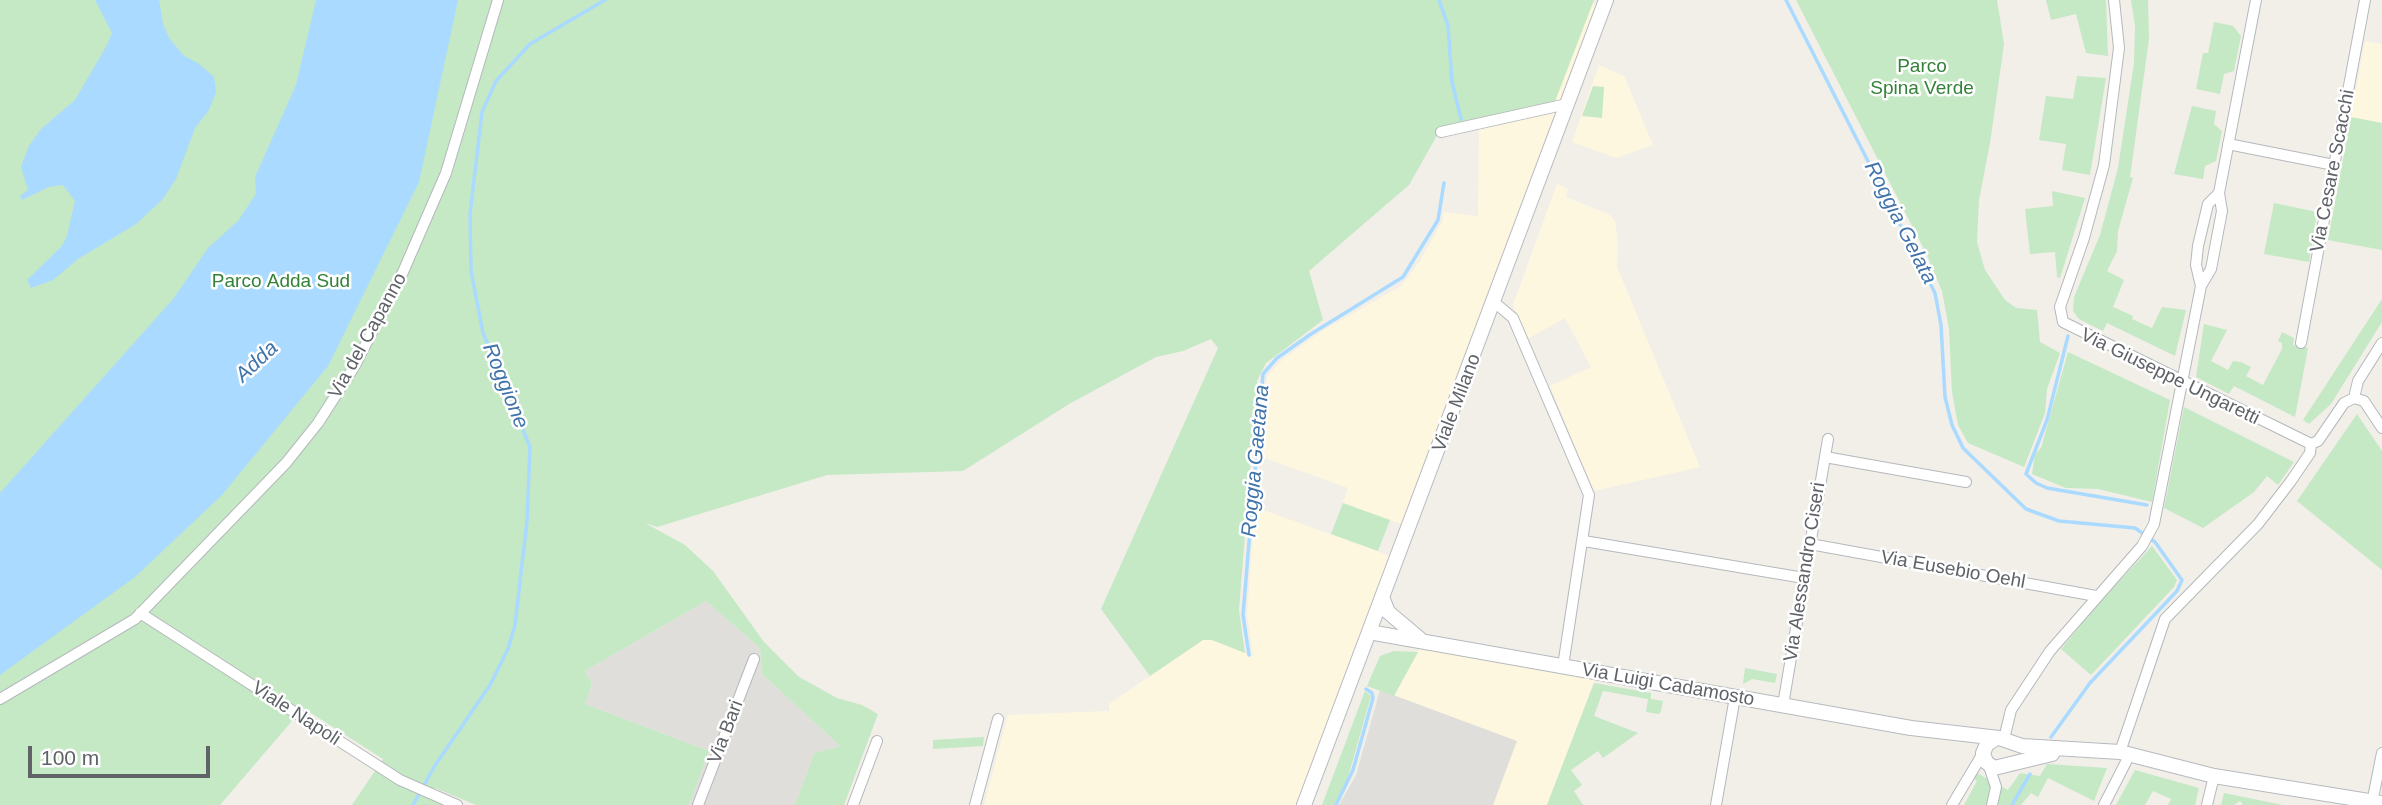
<!DOCTYPE html>
<html>
<head>
<meta charset="utf-8">
<style>
	body { margin:0 }
	#map { position:relative; width:2382px; height:805px; overflow:hidden; background:#f1efe8; font-family:Arial,sans-serif }
	canvas { display:block }
	.scale { position:absolute; left:28px; top:746px; width:182px; height:32px; box-sizing:border-box; border:4px solid #5f6368; border-top:0; padding-left:9px; font-size:21px; line-height:24px; white-space:nowrap; color:#5f6368; -webkit-text-stroke:5px #fff; paint-order:stroke }
</style>
</head>
<body>
<div id="map">
<canvas width="2382" height="805"></canvas>
<div class="scale">100 m</div>
</div>
<script>
const c = document.querySelector('canvas').getContext('2d');
c.lineJoin = 'round';
function fill(path, color) {
  c.fillStyle = color;
  c.fill(path, 'evenodd');
}
function shape(rows) {
  const path = new Path2D();
  for (const r of rows) {
    path.moveTo(r[0], r[1]);
    for (let i = 2; i < r.length; i += 2) path.lineTo(r[i], r[i + 1]);
  }
  return path;
}
function strokePath(path, color, width, dash) {
  c.strokeStyle = color;
  c.lineWidth = width;
  c.lineCap = dash ? 'butt' : 'round';
  c.setLineDash(dash || []);
  c.stroke(path);
}
function write(font, color, halo, rows, align = 'center') {
  c.font = font + ' Arial,sans-serif';
  c.lineWidth = 5;
  c.setLineDash([]);
  c.textBaseline = 'middle';
  c.strokeStyle = halo;
  c.fillStyle = color;
  for (const [text, x, y, turn = 0] of rows) {
    c.save();
    c.translate(x, y);
    c.rotate((+turn || 0) * Math.PI / 180);
    c.textAlign = isNaN(turn) ? turn : align;
    if (halo) c.strokeText(text, 0, 0);
    c.fillText(text, 0, 0);
    c.restore();
  }
}
fill(shape([
	[1586,2,1601,6,1408,527,1343,503,1348,488,1259,456,1267,376,1283,359,1325,329,1401,286,1420,261,1443,220,1443,212,1478,216,1479,127],
	[2365,41,2382,44,2382,123,2351,117],
	[1599,65,1624,76,1653,145,1616,158,1572,142],
	[1557,184,1568,189,1566,197,1610,215,1615,221,1618,245,1617,267,1700,467,1594,491,1550,386,1591,367,1565,318,1527,339,1513,305],
	[1255,507,1396,558,1302,805,984,805,1008,715,1109,711,1109,704,1203,640,1212,640,1253,656,1247,615],
	[1423,643,1597,674,1547,805,1493,805,1516,741,1394,696]
]), '#fef7e0');
fill(shape([
	[706,601,760,648,762,674,840,746,814,753,795,805,689,805,709,751,585,704,592,684,585,671],
	[1380,690,1517,741,1493,805,1339,805,1356,775]
]), '#e0deda');
fill(shape([
	[0,0,1594,0,1554,104,1440,130,1409,185,1309,271,1323,320,1266,363,1257,381,1239,610,1245,653,1212,640,1203,640,1150,676,1101,609,1218,348,1211,339,1183,351,1156,357,1069,404,963,471,827,475,657,527,645,523,685,545,713,571,764,642,799,677,837,698,862,705,878,714,844,805,795,805,814,753,840,746,762,674,760,648,706,601,585,671,592,684,585,704,709,751,689,805,476,805,435,788,429,798,443,805,352,805,383,759,303,708,220,805,0,805],
	[1796,0,1997,0,2004,44,1990,143,1979,200,1977,242,1985,270,2005,300,2016,308,2037,310,2040,342,2060,353,2047,389,2045,413,2024,467,1968,443,1958,425,1952,392,1949,329,1942,291,1927,255],
	[2046,0,2106,0,2108,56,2086,53,2076,14,2051,20],
	[2131,0,2148,0,2149,39,2130,177,2133,178,2118,231,2117,251,2107,271,2124,280,2113,307,2133,316,2132,319,2152,328,2162,307,2186,310,2175,356,2107,323,2103,331,2079,319,2073,311,2074,297,2100,235,2118,168,2134,63,2135,26],
	[2214,22,2233,26,2241,36,2234,71,2224,74,2220,94,2196,89,2203,53,2208,53],
	[2077,76,2106,78,2090,175,2062,170,2066,144,2039,140,2046,96,2073,99],
	[1593,86,1604,87,1602,118,1582,116],
	[2192,106,2216,111,2214,124,2222,131,2216,161,2205,166,2203,179,2174,174],
	[2351,117,2382,123,2382,250,2328,240],
	[2052,191,2085,198,2060,278,2057,277,2055,252,2030,254,2025,209,2053,206],
	[2274,203,2317,212,2309,262,2264,254],
	[2382,299,2382,322,2331,404,2309,424,2303,420],
	[2204,324,2227,330,2211,361,2228,370,2233,361,2241,362,2251,367,2246,376,2263,385,2282,349,2282,343,2278,341,2282,332,2294,338,2293,345,2308,348,2295,417,2234,386,2229,394,2196,377],
	[2068,352,2170,400,2152,502,2098,489,2066,488,2032,474,2035,454,2041,448],
	[2184,407,2294,462,2278,485,2267,476,2254,492,2203,528,2164,508],
	[2357,414,2382,451,2382,570,2297,501],
	[1343,503,1390,520,1378,551,1331,534],
	[2152,546,2177,580,2174,587,2091,675,2061,649,2100,602],
	[1394,651,1418,652,1394,696,1367,686,1380,656],
	[1745,668,1777,674,1775,683,1752,679,1743,684],
	[1594,683,1651,693,1651,699,1663,701,1661,711,1659,714,1646,712,1648,699,1603,691,1594,716,1638,733,1603,758,1598,751,1571,770,1582,785,1574,791,1583,805,1547,805],
	[1365,691,1371,696,1347,781,1334,805,1322,805],
	[984,737,983,746,933,749,933,740],
	[2047,764,2107,768,2094,801,2048,778,2038,797,2031,793,2021,805,1964,805,1977,781,1972,777,1975,772,2008,790,2020,773,2040,776],
	[2135,770,2199,788,2195,805,2168,805,2171,799,2153,791,2145,805,2116,805],
	[2224,793,2283,805,2243,805,2240,801,2234,805,2221,805]
]), '#c5e8c5');
fill(shape([
	[95,0,159,0,163,24,169,38,184,56,198,63,214,77,216,92,209,110,195,128,176,179,162,200,136,224,78,259,53,280,31,288,27,280,62,246,67,236,75,201,63,185,49,187,22,200,20,196,28,190,21,167,29,146,41,129,75,100,107,45,112,33],
	[316,0,458,0,419,182,328,366,222,495,135,577,0,675,0,493,174,298,208,248,238,221,256,194,255,177,296,85]
]), '#aadaff');
strokePath(shape([
	[1439,0,1448,26,1452,82,1461,119],
	[1786,0,1935,293,1941,325,1945,397,1952,425,1963,448,2026,509,2059,521,2135,528,2155,542,2182,580,2177,591,2090,683,2051,737],
	[2068,336,2047,420,2026,474,2036,483,2047,488,2147,505],
	[1249,655,1243,615,1263,374,1277,358,1311,334,1403,277,1438,220,1444,183],
	[413,805,434,767,490,685,508,649,515,625,527,521,530,447,483,333,471,271,470,214,482,112,496,81,530,44,605,0],
	[1336,805,1353,770,1373,698,1372,693,1366,689],
	[2012,805,2030,774]
]), '#aadaff', 3.5);
const street = shape([
	[2114,0,2119,48,2104,165,2084,238,2060,307,2063,322,2311,444],
	[1441,132,1567,104],
	[2228,144,2334,165],
	[2201,286,2211,269,2222,211,2219,193,2256,0],
	[1494,302,1513,318,1589,495,1563,666],
	[2301,343,2365,0],
	[2354,398,2358,381,2382,343],
	[2354,398,2364,401,2382,428],
	[1825,457,1966,482],
	[1584,541,1804,578],
	[1810,544,2096,596],
	[140,613,400,780,457,805],
	[0,699,135,619,286,463,318,423,354,367,403,272,446,173,498,0],
	[1783,705,1828,439],
	[2004,739,2011,710,2050,651,2142,546,2154,524,2201,286,2196,265,2198,246,2208,204,2219,193],
	[2120,752,2165,619,2258,524,2291,481,2310,453,2311,444,2318,441,2344,403,2354,398],
	[1989,766,1996,787,1992,805],
	[2372,803,2382,753],
	[698,805,754,659],
	[853,805,877,741],
	[975,805,998,719],
	[1716,805,1735,697],
	[1952,805,1983,753],
	[2104,805,2130,754],
	[2207,805,2214,776]
]);
const secondary = shape([
	[1382,597,1388,612,1420,639],
	[1369,632,1911,728,1999,738,2022,746,2120,752,2214,776,2382,803],
	[1995,739,1987,744,1983,753,1986,762,1994,768,2052,754],
	[1304,805,1606,0]
]);
strokePath(street, '#b5b8bc', 12);
strokePath(secondary, '#b6babf', 16);
strokePath(street, '#fff', 10);
strokePath(secondary, '#fff', 14);
write('19px', '#348238', '#fff', [
	["Parco",1922,67],
	["Spina Verde",1922,89],
	["Parco Adda Sud",281,282]
]);
write('19px', '#5f6368', '#fff', [
	["Via Cesare Scacchi",2333,171,-79],
	["Via del Capanno",368,336,-61],
	["Via Giuseppe Ungaretti",2170,377,26],
	["Viale Milano",1457,403,-69],
	["Via Eusebio Oehl",1953,570,10],
	["Via Alessandro Ciseri",1805,572,-81],
	["Via Luigi Cadamosto",1668,685,10],
	["Viale Napoli",296,714,33],
	["Via Bari",726,732,-69]
]);
write('italic 21px', '#4174aa', '#fff', [
	["Roggia Gelata",1900,223,63],
	["Adda",257,362,-43],
	["Roggione",505,386,68],
	["Roggia Gaetana",1256,461,-85]
]);
</script>
</body>
</html>
